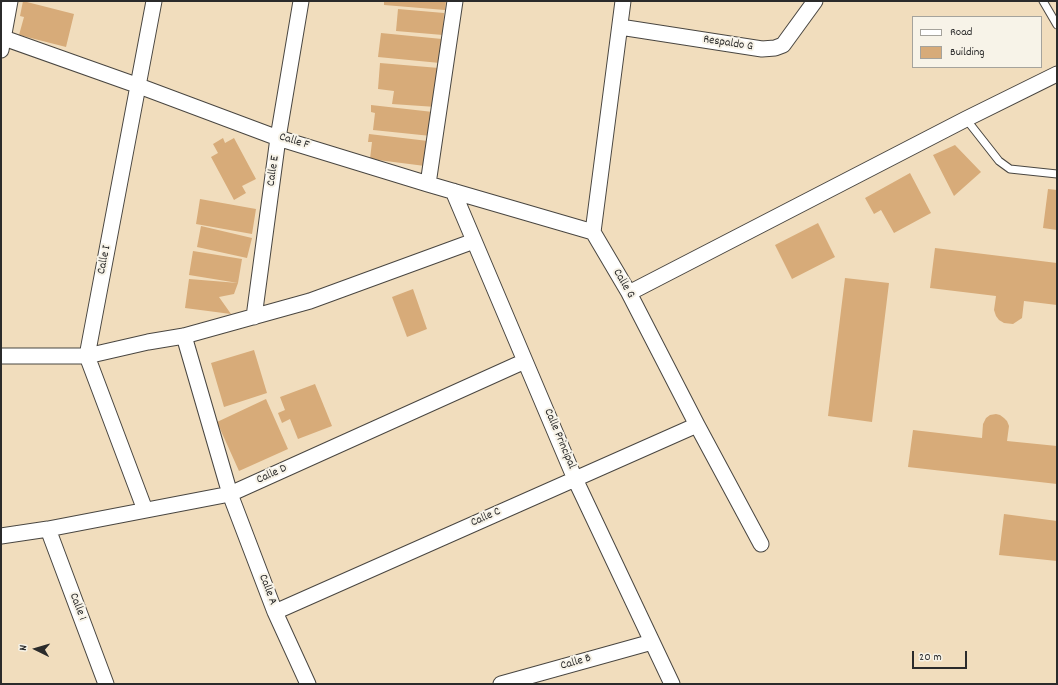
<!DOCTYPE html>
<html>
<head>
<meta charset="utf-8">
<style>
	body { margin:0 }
	#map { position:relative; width:1058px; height:685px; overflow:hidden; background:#f1ddbd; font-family:Dekko,sans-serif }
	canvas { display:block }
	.frame { position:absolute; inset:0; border:2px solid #2b2b2b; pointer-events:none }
	.legend { position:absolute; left:912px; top:16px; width:130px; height:52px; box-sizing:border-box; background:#f7f3e8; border:1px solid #a5a39c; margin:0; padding:5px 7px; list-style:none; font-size:12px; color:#2b2b2b }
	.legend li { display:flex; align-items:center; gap:8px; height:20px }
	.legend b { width:20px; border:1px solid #a5a39c }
	.north { position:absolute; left:16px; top:629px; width:40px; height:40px; -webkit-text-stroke:3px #f7f3e8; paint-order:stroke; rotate:275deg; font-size:11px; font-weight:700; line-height:16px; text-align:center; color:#2b2b2b }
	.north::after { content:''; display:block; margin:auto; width:14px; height:18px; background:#2b2b2b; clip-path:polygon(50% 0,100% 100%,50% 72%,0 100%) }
	.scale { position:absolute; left:912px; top:651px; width:55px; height:18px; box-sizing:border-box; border:2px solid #2b2b2b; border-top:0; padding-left:5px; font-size:12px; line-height:14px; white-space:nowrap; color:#2b2b2b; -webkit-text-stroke:3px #f7f3e8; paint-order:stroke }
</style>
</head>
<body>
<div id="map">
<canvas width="1058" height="685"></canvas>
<div class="frame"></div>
<ul class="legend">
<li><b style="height:5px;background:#fff"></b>Road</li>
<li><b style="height:11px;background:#d7ab79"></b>Building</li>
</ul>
<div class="north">N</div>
<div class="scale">20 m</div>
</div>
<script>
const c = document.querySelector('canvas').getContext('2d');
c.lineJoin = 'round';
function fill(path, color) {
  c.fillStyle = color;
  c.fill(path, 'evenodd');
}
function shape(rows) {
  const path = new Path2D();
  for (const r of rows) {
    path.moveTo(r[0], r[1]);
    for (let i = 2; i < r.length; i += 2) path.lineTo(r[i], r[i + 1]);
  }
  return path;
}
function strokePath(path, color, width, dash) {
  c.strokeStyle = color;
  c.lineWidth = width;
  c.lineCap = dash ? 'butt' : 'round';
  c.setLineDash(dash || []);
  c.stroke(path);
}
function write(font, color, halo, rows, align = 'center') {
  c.font = font + ' Dekko,sans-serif';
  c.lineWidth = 4;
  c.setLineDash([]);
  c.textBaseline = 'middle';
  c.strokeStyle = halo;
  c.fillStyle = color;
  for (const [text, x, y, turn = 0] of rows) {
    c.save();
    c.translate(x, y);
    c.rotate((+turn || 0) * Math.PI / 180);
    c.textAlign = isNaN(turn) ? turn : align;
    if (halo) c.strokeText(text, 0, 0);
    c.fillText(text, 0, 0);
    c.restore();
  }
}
fill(shape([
	[23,1,74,14,66,47,19,35,24,17,20,16],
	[384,1,446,1,445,10,384,5],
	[398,9,444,13,443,35,396,31],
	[381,33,442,39,440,63,378,57],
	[380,63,439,68,436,107,392,104,394,91,378,89],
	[371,105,433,112,431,136,373,130,375,113,371,112],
	[369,134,428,141,425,166,370,159,372,142,368,142],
	[223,138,225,143,234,138,256,179,242,186,246,193,234,200,211,157,218,153,213,144],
	[955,145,981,172,954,196,933,155],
	[910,173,931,213,894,233,881,210,874,214,865,198],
	[1048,189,1057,190,1057,230,1043,228],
	[200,199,256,209,252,234,196,224],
	[818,223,835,257,792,279,775,245],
	[201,226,252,238,247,258,197,247],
	[935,248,1057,263,1057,305,1024,301,1022,318,1013,324,1004,323,999,320,996,316,994,310,996,296,930,288],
	[193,251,242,259,238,283,189,275],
	[845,278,889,283,872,422,828,416],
	[189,279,238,283,234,294,219,297,231,314,185,308],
	[413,289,427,329,407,337,392,297],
	[254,350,267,393,224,407,211,363],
	[315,384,332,426,298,439,290,419,282,423,278,413,285,410,280,397],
	[266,399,288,449,239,471,217,422],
	[996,414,1000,415,1004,418,1007,421,1009,426,1007,441,1057,446,1057,484,908,467,913,430,982,438,983,424,986,418,990,415],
	[1004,514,1057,521,1057,561,999,555]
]), '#d7ab79');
const service = shape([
	[1043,1,1057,25],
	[966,119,999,161,1010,169,1057,174]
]);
const minor = shape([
	[623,1,593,232,629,293,697,425,761,544],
	[620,27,762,49,775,48,783,45,815,1],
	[1,37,139,86,278,138,428,184,593,232],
	[1,50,10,1],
	[428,184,455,1],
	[453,191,575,479,672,684],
	[629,293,966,119,1057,74],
	[254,317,278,138,301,1],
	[184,336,230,494,275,612,308,684],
	[1,356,87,356,148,342,184,336,310,301,474,241],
	[145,510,87,356,154,1],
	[48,529,106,684],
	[1,536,48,529,230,494,525,361],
	[275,612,697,425],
	[501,684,652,642]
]);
strokePath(service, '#494641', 9);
strokePath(minor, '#494641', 17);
strokePath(service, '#fff', 7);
strokePath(minor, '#fff', 15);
write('12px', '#2b2b2b', '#f7f3e8', [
	["Respaldo G",728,44,9],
	["Calle F",294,142,17],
	["Calle E",274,171,-82],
	["Calle I",105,260,-79],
	["Calle G",623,284,60],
	["Calle Principal",559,439,67],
	["Calle D",272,475,-24],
	["Calle C",486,518,-24],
	["Calle A",267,590,69],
	["Calle 1",77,607,69],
	["Calle B",576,663,-16]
]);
</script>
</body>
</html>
